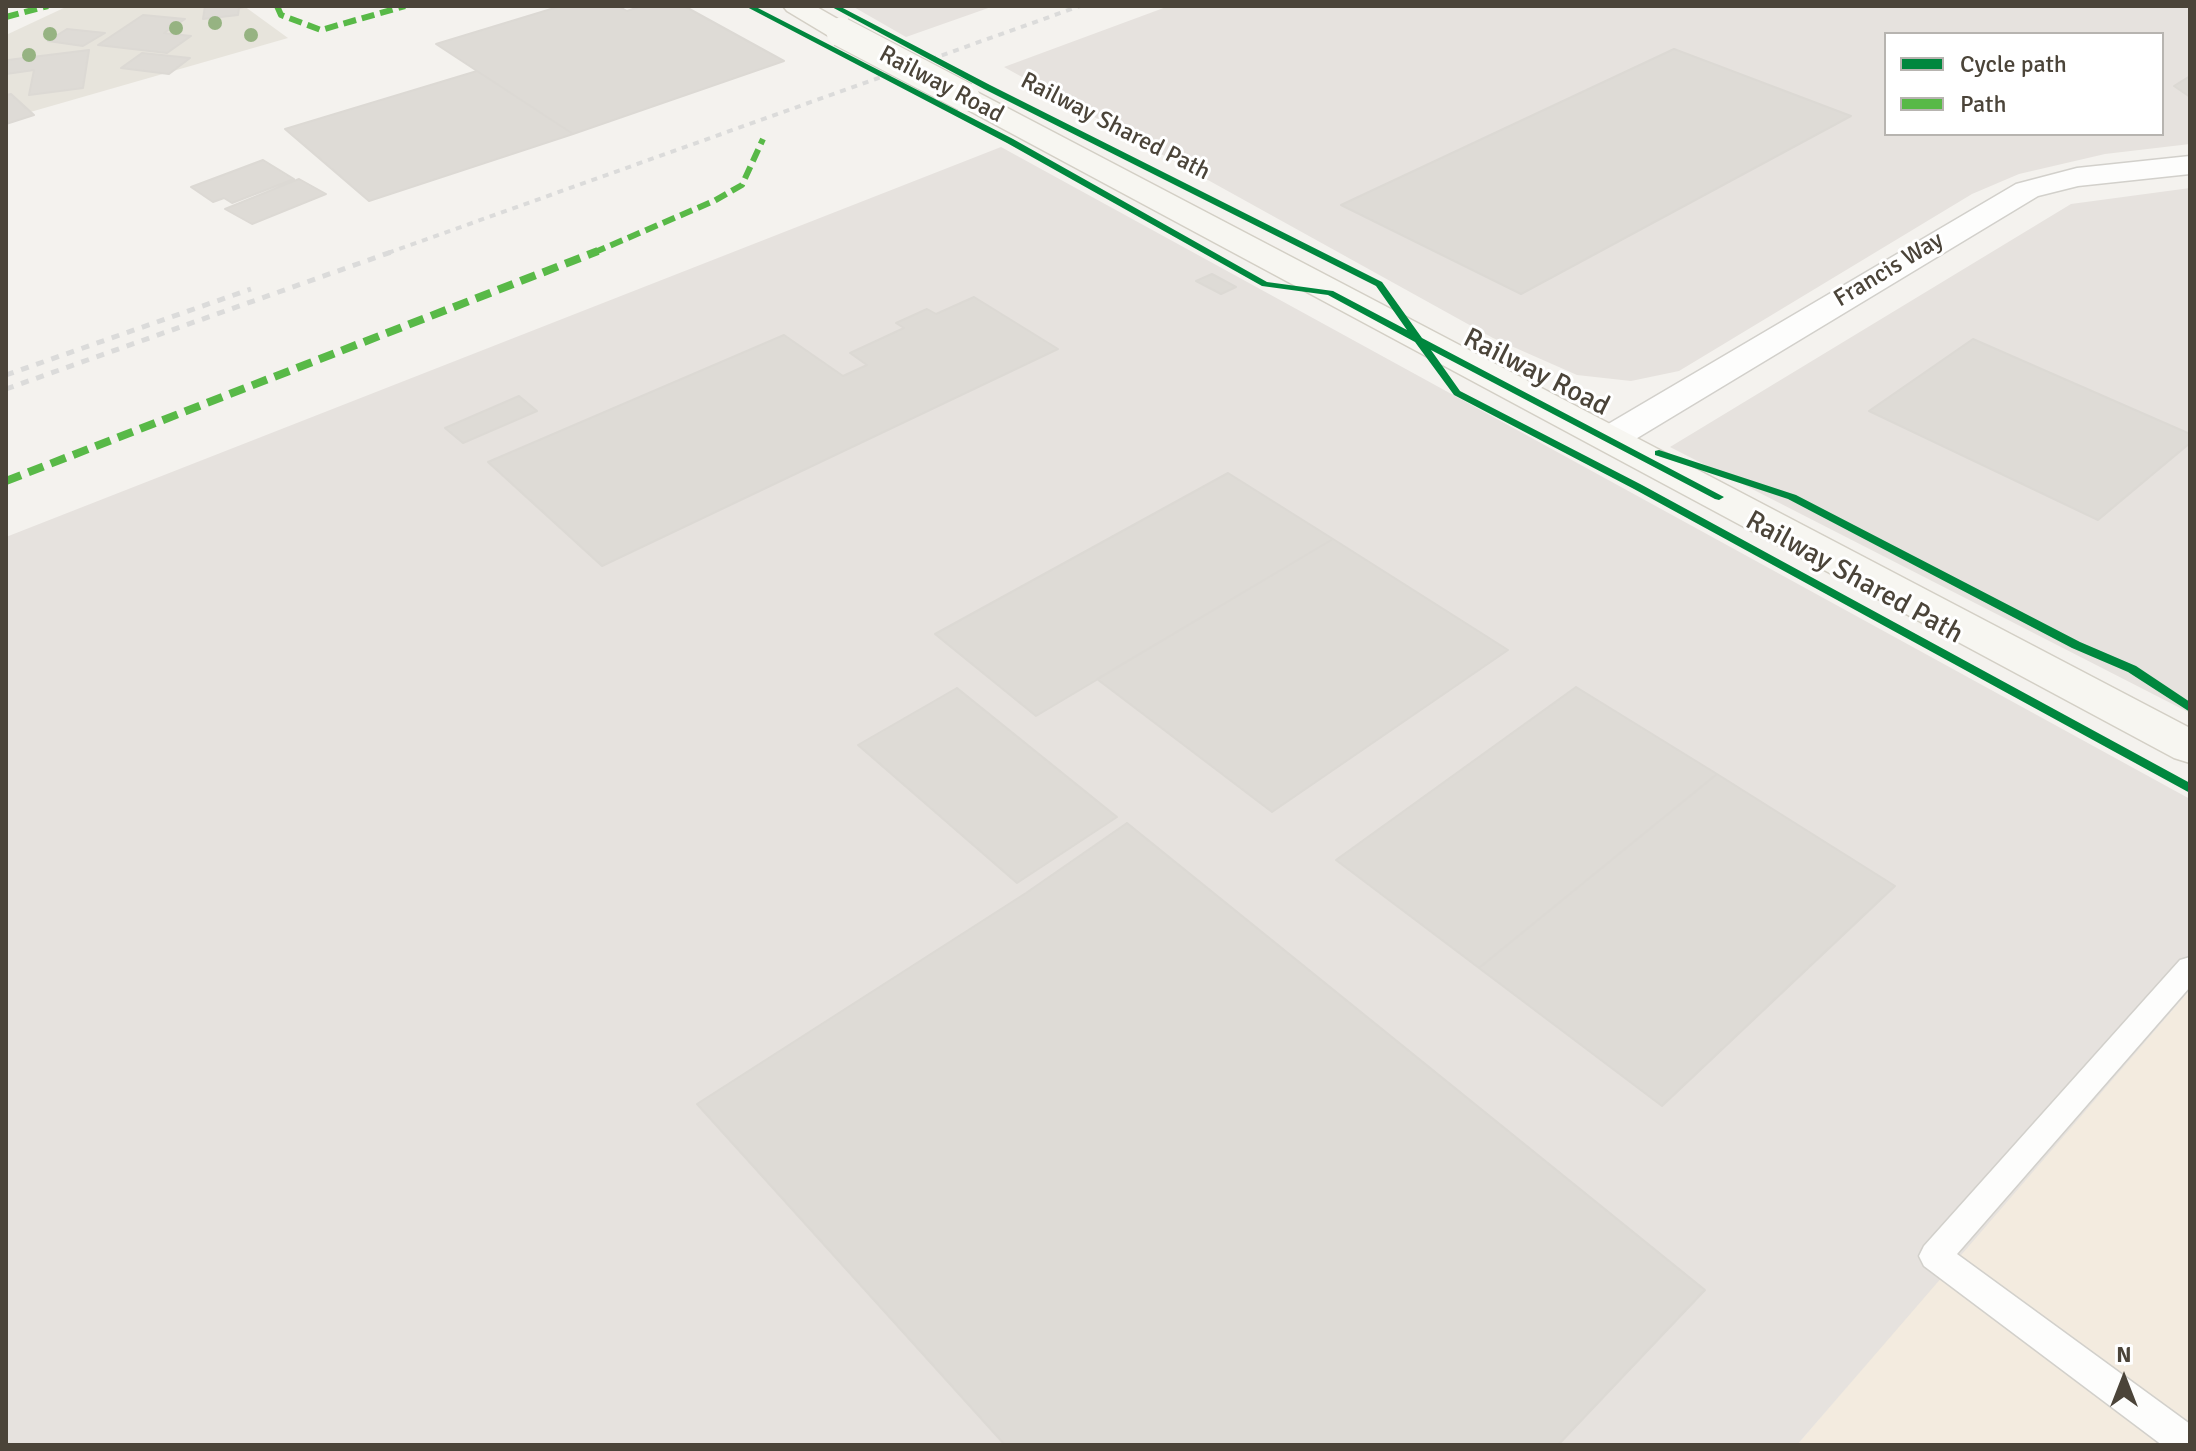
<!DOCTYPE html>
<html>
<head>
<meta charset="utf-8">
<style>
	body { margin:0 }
	#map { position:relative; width:2196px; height:1451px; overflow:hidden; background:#f4f2ee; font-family:Signika,sans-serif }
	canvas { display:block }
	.frame { position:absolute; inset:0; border:8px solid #4b4439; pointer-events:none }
	.legend { position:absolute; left:1884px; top:32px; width:280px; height:104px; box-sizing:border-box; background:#fff; border:2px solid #b7b4b0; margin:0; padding:10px 14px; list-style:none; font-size:24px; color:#4b4439 }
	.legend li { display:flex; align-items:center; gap:16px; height:40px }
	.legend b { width:40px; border:2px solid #b7b4b0 }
	.north { position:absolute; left:2084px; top:1339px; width:80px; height:80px; -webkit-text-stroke:6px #fff; paint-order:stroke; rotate:0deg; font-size:22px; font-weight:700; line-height:32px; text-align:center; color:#4b4439 }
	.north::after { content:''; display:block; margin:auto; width:28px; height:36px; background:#4b4439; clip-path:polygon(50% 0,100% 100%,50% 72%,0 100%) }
</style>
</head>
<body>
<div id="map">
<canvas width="2196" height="1451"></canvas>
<div class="frame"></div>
<ul class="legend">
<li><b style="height:10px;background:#00873e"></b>Cycle path</li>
<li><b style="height:10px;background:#58b947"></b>Path</li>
</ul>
<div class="north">N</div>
</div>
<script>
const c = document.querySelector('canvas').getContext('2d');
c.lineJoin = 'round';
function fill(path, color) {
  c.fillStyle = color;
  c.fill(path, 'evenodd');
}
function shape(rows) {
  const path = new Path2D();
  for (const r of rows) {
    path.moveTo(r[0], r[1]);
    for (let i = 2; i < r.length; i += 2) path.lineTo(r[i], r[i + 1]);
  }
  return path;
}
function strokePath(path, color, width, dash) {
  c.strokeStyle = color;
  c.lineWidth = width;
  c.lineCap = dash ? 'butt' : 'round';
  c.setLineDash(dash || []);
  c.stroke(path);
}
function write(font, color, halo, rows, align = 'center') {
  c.font = font + ' Signika,sans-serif';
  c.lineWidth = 6;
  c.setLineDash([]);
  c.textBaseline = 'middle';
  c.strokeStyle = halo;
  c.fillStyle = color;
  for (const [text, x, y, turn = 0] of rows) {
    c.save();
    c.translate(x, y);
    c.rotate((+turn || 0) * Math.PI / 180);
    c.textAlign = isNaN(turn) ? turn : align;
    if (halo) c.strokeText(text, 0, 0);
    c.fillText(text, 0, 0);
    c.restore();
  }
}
fill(shape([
	[68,6,244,6,288,38,6,119,6,35]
]), '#e7e4dc');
fill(shape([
	[2190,990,2190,1445,1797,1445,1952,1263]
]), '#f3ebdf');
fill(shape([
	[852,6,994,6,906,37],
	[1169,6,2190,6,2190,144,2105,154,2019,174,1972,194,1679,371,1631,381,1577,375,1493,338,1004,67],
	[1886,34,2162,34,2162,134,1886,134],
	[1001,147,2190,799,2190,990,1797,1445,6,1445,6,537],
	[2190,188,2190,713,1670,447,2071,204]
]), '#e6e2de');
const building = shape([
	[205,6,249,6,239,8,238,15,203,19,205,6],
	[561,6,618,6,627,11,642,6,684,6,784,61,573,134,436,44,561,6],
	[143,15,185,19,164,33,191,36,167,53,98,45,143,15],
	[67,29,105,33,83,46,48,41,67,29],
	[1674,49,1851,116,1521,294,1341,205,1674,49],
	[89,50,83,88,29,95,34,70,6,74,8,60,89,50],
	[142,53,190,58,169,74,121,68,142,53],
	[477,71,573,134,369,201,285,129,477,71],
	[2190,76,2190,97,2174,86,2190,76],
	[11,94,34,115,6,124,6,95,11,94],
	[263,160,294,179,232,203,224,198,213,202,191,187,263,160],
	[299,179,326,194,252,224,225,209,299,179],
	[1212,274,1236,287,1221,294,1196,281,1212,274],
	[974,297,1058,349,602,566,488,462,784,335,843,376,867,365,850,353,904,328,896,323,927,309,936,314,974,297],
	[1973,339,2190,434,2190,443,2098,520,1869,411,1973,339],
	[519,396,537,411,463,443,445,428,519,396],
	[1228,473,1333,539,1036,716,935,634,1228,473],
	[1333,539,1508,650,1272,812,1097,679,1333,539],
	[1576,687,1717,774,1479,968,1336,860,1576,687],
	[957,688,1117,817,1017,883,858,745,957,688],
	[1717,774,1895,886,1662,1106,1479,968,1717,774],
	[1127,823,1705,1290,1558,1445,1005,1445,697,1104,1026,893,1127,823]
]);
fill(building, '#dedbd6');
strokePath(building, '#dcd9d4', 2);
const lane = shape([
	[2190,957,2190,987,1957,1254,2190,1424,2190,1445,2162,1445,1924,1266,1919,1256,1924,1246,2180,960,2190,957]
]);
const street = shape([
	[2190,156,2190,174,2078,186,2038,196,1624,446,1611,449,1598,446,1593,438,1598,430,2016,184,2077,168,2190,156]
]);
const secondary = shape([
	[783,6,815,6,850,26,854,32,850,38,832,38,787,11,783,6],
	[965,89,975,91,2190,728,2190,763,2174,758,955,103,951,97,955,91,965,89]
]);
strokePath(lane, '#d2d0cb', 3);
strokePath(street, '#d2d0cb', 3);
strokePath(secondary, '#d3cfc5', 3);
fill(lane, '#fdfdfc');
fill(street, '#fdfdfc');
fill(secondary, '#f7f6f1');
strokePath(shape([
	[388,253,1080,6]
]), '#dbdbda', 4, [6, 6]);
strokePath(shape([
	[6,375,251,289],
	[6,389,394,251]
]), '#dbdbda', 5, [8, 8]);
const secondaryBridge = shape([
	[841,32,965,97]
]);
strokePath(secondaryBridge, '#d3cfc5', 31, []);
strokePath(secondaryBridge, '#f7f6f1', 29);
strokePath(shape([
	[277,6,281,15,321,30,405,6],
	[6,17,48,6],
	[593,253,714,201,742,185,763,139]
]), '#58b947', 6, [13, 6]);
strokePath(shape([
	[6,481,598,251]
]), '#58b947', 8, [16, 8]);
fill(shape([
	[745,6,754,6,1013,139,1267,282,1333,291,1407,330,1376,286,984,89,830,6,839,6,990,85,1382,282,1422,338,1724,497,1719,500,1715,499,1431,350,1460,391,1642,485,2190,783,2190,793,1634,489,1454,395,1415,342,1328,295,1262,286,1007,143,745,6],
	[1659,450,1796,495,2080,642,2136,666,2190,702,2190,712,2128,672,2072,648,1788,499,1655,455,1655,451,1659,450]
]), '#00873e');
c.fillStyle = '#96b382';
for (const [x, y] of [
	[215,23],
	[176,28],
	[50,34],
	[251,35],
	[29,55]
]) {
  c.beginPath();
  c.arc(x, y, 7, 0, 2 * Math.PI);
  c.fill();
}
write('24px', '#4b4439', '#fff', [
	["Railway Road",941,85,28],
	["Railway Shared Path",1115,127,27],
	["Francis Way",1889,270,-31]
]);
write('28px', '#4b4439', '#fff', [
	["Railway Road",1536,373,27],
	["Railway Shared Path",1854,578,29]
]);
</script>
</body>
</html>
